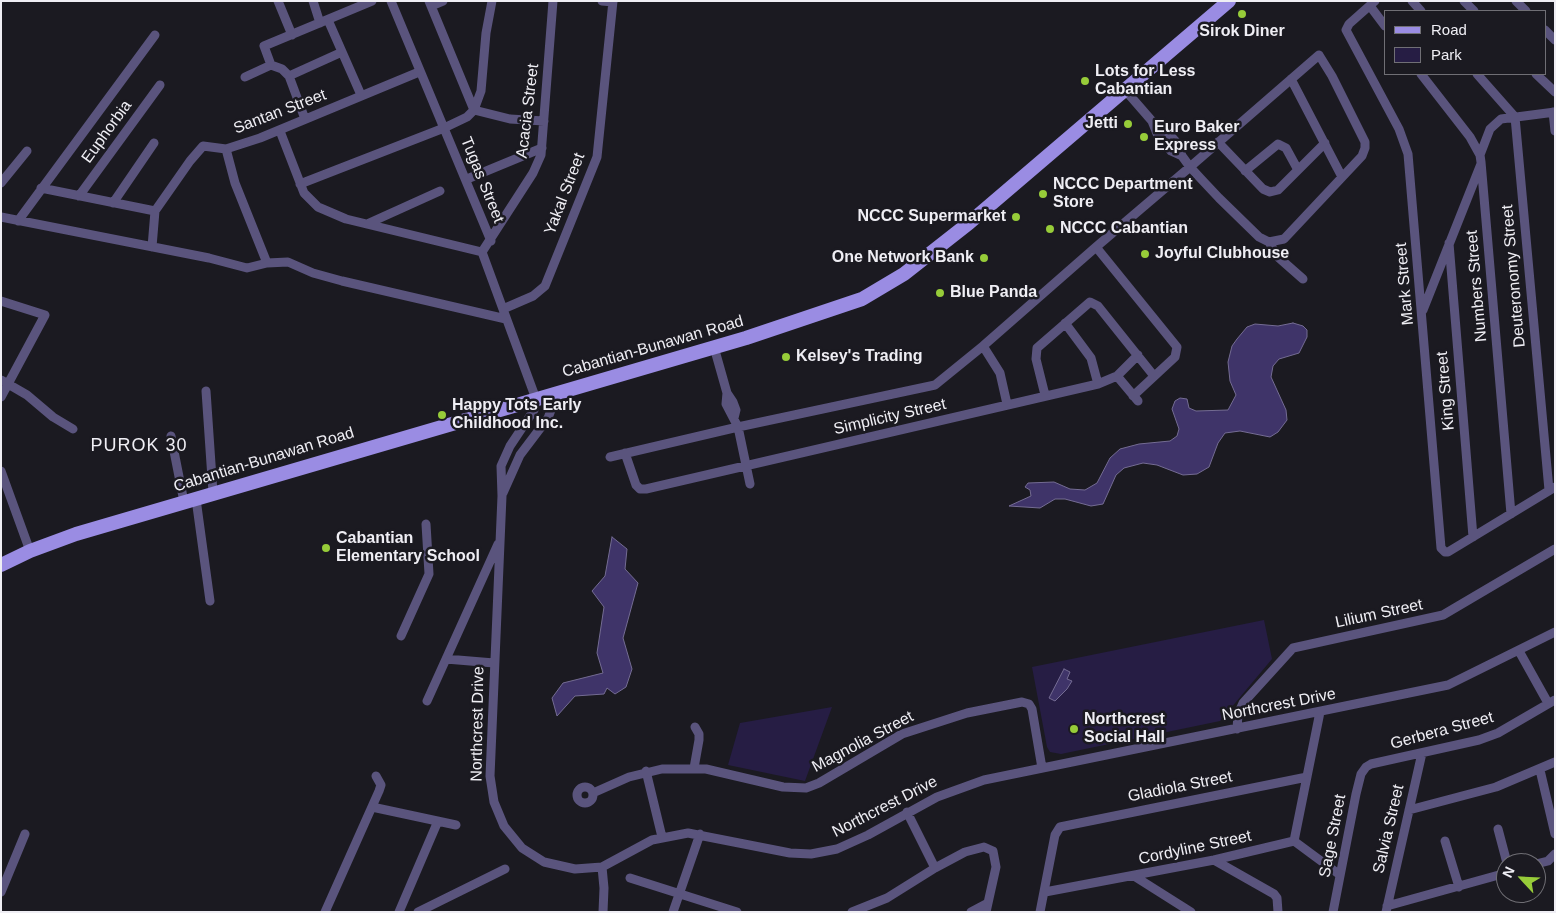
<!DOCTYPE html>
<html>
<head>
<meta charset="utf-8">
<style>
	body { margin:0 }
	#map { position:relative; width:1556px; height:913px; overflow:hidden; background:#1b1a21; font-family:Arial,sans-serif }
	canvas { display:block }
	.frame { position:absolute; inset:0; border:2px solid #efeef4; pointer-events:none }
	.legend { position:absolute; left:1384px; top:10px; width:162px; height:65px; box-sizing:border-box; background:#1b1a21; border:1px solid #706f75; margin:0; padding:6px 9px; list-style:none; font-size:15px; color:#efeef4 }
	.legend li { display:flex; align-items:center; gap:10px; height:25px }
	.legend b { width:25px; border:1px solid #706f75 }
	.north { position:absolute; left:1496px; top:853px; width:50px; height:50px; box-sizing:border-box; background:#1b1a21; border:1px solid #706f75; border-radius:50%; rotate:295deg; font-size:14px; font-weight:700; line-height:20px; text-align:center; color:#efeef4 }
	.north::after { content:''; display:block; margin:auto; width:18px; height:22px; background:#97cc39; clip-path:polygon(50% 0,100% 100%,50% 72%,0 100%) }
</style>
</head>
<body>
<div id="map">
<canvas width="1556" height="913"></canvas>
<div class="frame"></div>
<ul class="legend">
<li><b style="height:6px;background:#9a8ce3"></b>Road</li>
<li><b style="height:14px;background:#261d44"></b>Park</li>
</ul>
<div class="north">N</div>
</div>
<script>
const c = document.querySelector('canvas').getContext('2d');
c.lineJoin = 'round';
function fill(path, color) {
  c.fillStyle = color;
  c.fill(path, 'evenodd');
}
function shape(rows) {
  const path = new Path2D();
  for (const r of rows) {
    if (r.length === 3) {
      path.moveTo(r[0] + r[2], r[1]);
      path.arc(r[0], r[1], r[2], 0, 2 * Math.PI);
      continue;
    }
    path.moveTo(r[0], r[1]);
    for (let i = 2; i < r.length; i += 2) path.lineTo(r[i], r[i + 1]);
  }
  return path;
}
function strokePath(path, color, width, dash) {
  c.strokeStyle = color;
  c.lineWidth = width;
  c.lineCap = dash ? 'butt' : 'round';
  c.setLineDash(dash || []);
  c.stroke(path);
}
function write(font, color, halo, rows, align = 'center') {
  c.font = font + ' Arial,sans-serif';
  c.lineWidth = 5;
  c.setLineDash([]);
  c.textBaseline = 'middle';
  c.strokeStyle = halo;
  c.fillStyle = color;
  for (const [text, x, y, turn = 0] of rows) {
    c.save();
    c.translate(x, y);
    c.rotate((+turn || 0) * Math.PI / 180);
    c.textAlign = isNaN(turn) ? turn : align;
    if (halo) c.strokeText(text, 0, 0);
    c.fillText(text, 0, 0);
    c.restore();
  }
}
fill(shape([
	[1264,620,1272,659,1220,721,1061,754,1050,752,1047,747,1032,667],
	[832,707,805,781,728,765,740,723]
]), '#261d44');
const water = shape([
	[1293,323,1303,326,1307,330,1307,337,1299,353,1279,359,1273,366,1271,377,1286,410,1287,420,1278,432,1270,437,1240,431,1225,433,1218,443,1209,467,1197,474,1183,475,1157,465,1143,463,1124,468,1116,475,1103,504,1091,506,1065,499,1055,499,1040,508,1009,506,1031,496,1030,490,1025,487,1028,483,1054,482,1070,489,1085,490,1097,483,1110,458,1120,449,1139,444,1170,441,1177,436,1179,429,1172,409,1175,401,1180,398,1187,399,1189,408,1196,411,1228,410,1236,395,1230,381,1228,362,1232,346,1237,339,1247,327,1255,324,1278,326,1293,323],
	[612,537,627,549,625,569,638,583,623,638,632,669,626,687,615,694,607,688,604,694,575,696,557,716,552,698,563,683,603,673,597,653,604,607,592,591,605,576,612,537],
	[1064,669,1070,672,1067,679,1072,681,1067,689,1055,701,1049,698,1064,669]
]);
fill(water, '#3f3469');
strokePath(water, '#746c93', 1);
strokePath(shape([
	[278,1,292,35],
	[313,1,320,23],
	[391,1,491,241],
	[429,1,474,110,510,119,544,121],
	[602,1,613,2],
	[1375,1,1349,24,1346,30,1399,129,1408,154,1441,548,1445,552,1448,552,1555,487],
	[1412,1,1421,11],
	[1464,1,1474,11],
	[1516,1,1526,11],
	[431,6,443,1],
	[1370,6,1385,26],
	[328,20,361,95],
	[1545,30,1555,40],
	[1421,74,1470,137,1480,155,1481,162,1511,514],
	[1477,74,1515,117,1549,490],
	[1536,74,1555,92],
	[289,76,342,52],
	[245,77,271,65],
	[1291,79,1342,177],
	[1125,90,1152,121,1170,135,1178,144,1182,156],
	[1553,112,1555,131],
	[305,119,289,76,282,69,271,65,264,46,372,1],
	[280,131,304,193,318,207,346,219,482,252],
	[1218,142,1263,189,1270,192,1278,190,1325,143],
	[226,149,235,183,267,263],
	[1480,155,1490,129,1501,119,1555,112],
	[1245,171,1278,144,1286,148,1298,170],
	[467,179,542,148],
	[1,183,27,151],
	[300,184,444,128,467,117,474,110,481,91,486,33,492,1],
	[41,188,155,211],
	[79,196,160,85],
	[113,203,154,143],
	[1,217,209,258,247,268,267,263,288,262,313,273,342,281,506,319],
	[18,221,155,35],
	[367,224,440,191],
	[1269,242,1278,257,1303,279],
	[1449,243,1473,537],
	[152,247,155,211,190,161,203,146,226,149,260,138,419,72],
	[1096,247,1177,347,1175,357,1133,396],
	[482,252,536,399,534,410,510,446,501,466,502,496,490,776,494,802,504,826,522,848,544,862,575,869,602,867,652,840,688,833,790,853,811,854,837,849,868,835,937,797,984,780,1448,685,1555,632],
	[482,252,533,173,541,155,553,1],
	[1,301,45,315,1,397],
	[503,309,533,296,545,286,597,157,613,1],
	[1423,310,1481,164],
	[1065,323,1091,358,1098,384],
	[983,346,1000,373,1007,404],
	[714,347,727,393,726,404,738,427,750,484],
	[1117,376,1138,401],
	[1,380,27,395,53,417,73,429],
	[206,391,213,493],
	[727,393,733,402,736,410,734,418],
	[1045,395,1036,359,1037,348,1090,302,1098,306,1154,376],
	[171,436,184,502],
	[625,453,636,485,640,489,646,489,1098,384,1117,376,1138,355],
	[610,457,738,427,935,385,983,346,1096,247,1190,167,1319,55,1332,76,1365,142,1365,148,1362,156,1284,239,1269,242,1259,237,1219,198,1203,181,1190,167,1182,156,1171,151,1158,136,1152,121],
	[1,471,30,551],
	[503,493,520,455,548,418,553,405,554,394],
	[196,499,210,601],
	[401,636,429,574,426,524],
	[1519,651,1548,703],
	[446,659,494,663],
	[427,701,498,544],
	[1237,729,1238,714,1243,703,1293,648,1443,615,1555,549],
	[694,768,699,740,699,734,695,727],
	[1540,770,1555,834],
	[646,771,662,837],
	[585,795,8],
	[593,793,629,777,662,769,706,769,783,787,806,788,819,783,902,734,967,713,1022,702,1029,704,1032,709,1042,768],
	[372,807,456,825],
	[1409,810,1496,787,1555,762],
	[907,812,935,868],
	[1498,829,1507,863],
	[1294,841,1320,712],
	[1294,841,1340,875],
	[1445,841,1459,887],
	[1214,860,1274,894,1277,898,1278,912],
	[1536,864,1548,861,1555,854],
	[602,867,604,888,603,912],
	[1134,876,1191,912],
	[630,878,737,912],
	[1,892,25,834],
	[1045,892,1214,860,1294,841],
	[1387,906,1506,873],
	[325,912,379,791,381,785,376,776],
	[399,912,438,821],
	[418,912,505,869],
	[673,912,700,834],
	[852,912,887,898,935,868,965,852,984,847,993,851],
	[971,912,988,903],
	[986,912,996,867,993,851],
	[1040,912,1055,835,1060,827,1307,777],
	[1333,912,1356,794,1361,774,1366,767,1371,764,1479,740,1498,733,1555,700],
	[1386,912,1422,753]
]), '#5a547d', 9);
strokePath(shape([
	[1,565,30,551,76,534,746,338,862,299,904,274,969,223,1229,1]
]), '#9a8ce3', 14);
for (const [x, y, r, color] of [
	[1242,14,5,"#97cc39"],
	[1085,81,5,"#97cc39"],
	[1128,124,5,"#97cc39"],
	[1144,137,5,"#97cc39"],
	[1043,194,5,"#97cc39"],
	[1016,217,5,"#97cc39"],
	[1050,229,5,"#97cc39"],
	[1145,254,5,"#97cc39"],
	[984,258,5,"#97cc39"],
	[940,293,5,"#97cc39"],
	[786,357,5,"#97cc39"],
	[442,415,5,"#97cc39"],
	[326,548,5,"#97cc39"],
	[1074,729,5,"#97cc39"]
]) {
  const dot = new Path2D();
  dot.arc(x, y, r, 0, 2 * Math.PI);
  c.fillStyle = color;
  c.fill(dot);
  strokePath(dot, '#1b1a21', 2);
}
write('bold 16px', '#efeef4', '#1b1a21', [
	["Sirok Diner",1242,32,"center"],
	["Lots for Less",1095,72],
	["Cabantian",1095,90],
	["Jetti",1118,124,"right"],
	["Euro Baker",1154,128],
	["Express",1154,146],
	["NCCC Department",1053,185],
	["Store",1053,203],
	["NCCC Supermarket",1006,217,"right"],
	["NCCC Cabantian",1060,229],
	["Joyful Clubhouse",1155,254],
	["One Network Bank",974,258,"right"],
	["Blue Panda",950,293],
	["Kelsey's Trading",796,357],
	["Happy Tots Early",452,406],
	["Childhood Inc.",452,424],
	["Cabantian",336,539],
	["Elementary School",336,557],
	["Northcrest",1084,720],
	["Social Hall",1084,738]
], 'left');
write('16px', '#efeef4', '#1b1a21', [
	["Acacia Street",528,111,-83],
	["Santan Street",280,112,-21],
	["Euphorbia",107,132,-54],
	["Tugas Street",482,180,68],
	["Yakal Street",565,194,-69],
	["Deuteronomy Street",1514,276,-95],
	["Mark Street",1405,284,-95],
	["Numbers Street",1477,286,-95],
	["Cabantian-Bunawan Road",653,347,-16],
	["King Street",1446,391,-95],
	["Simplicity Street",890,417,-13],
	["Cabantian-Bunawan Road",264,460,-17],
	["Lilium Street",1379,614,-12],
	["Northcrest Drive",1279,705,-11],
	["Northcrest Drive",478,724,-89],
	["Gerbera Street",1442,731,-15],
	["Magnolia Street",863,742,-28],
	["Gladiola Street",1180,787,-11],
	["Northcrest Drive",885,807,-27],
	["Salvia Street",1389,829,-77],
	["Sage Street",1333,836,-79],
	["Cordyline Street",1195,848,-12]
]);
c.letterSpacing = '1px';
write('18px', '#efeef4', '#1b1a21', [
	["PUROK 30",139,446]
]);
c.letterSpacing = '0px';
</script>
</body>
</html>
